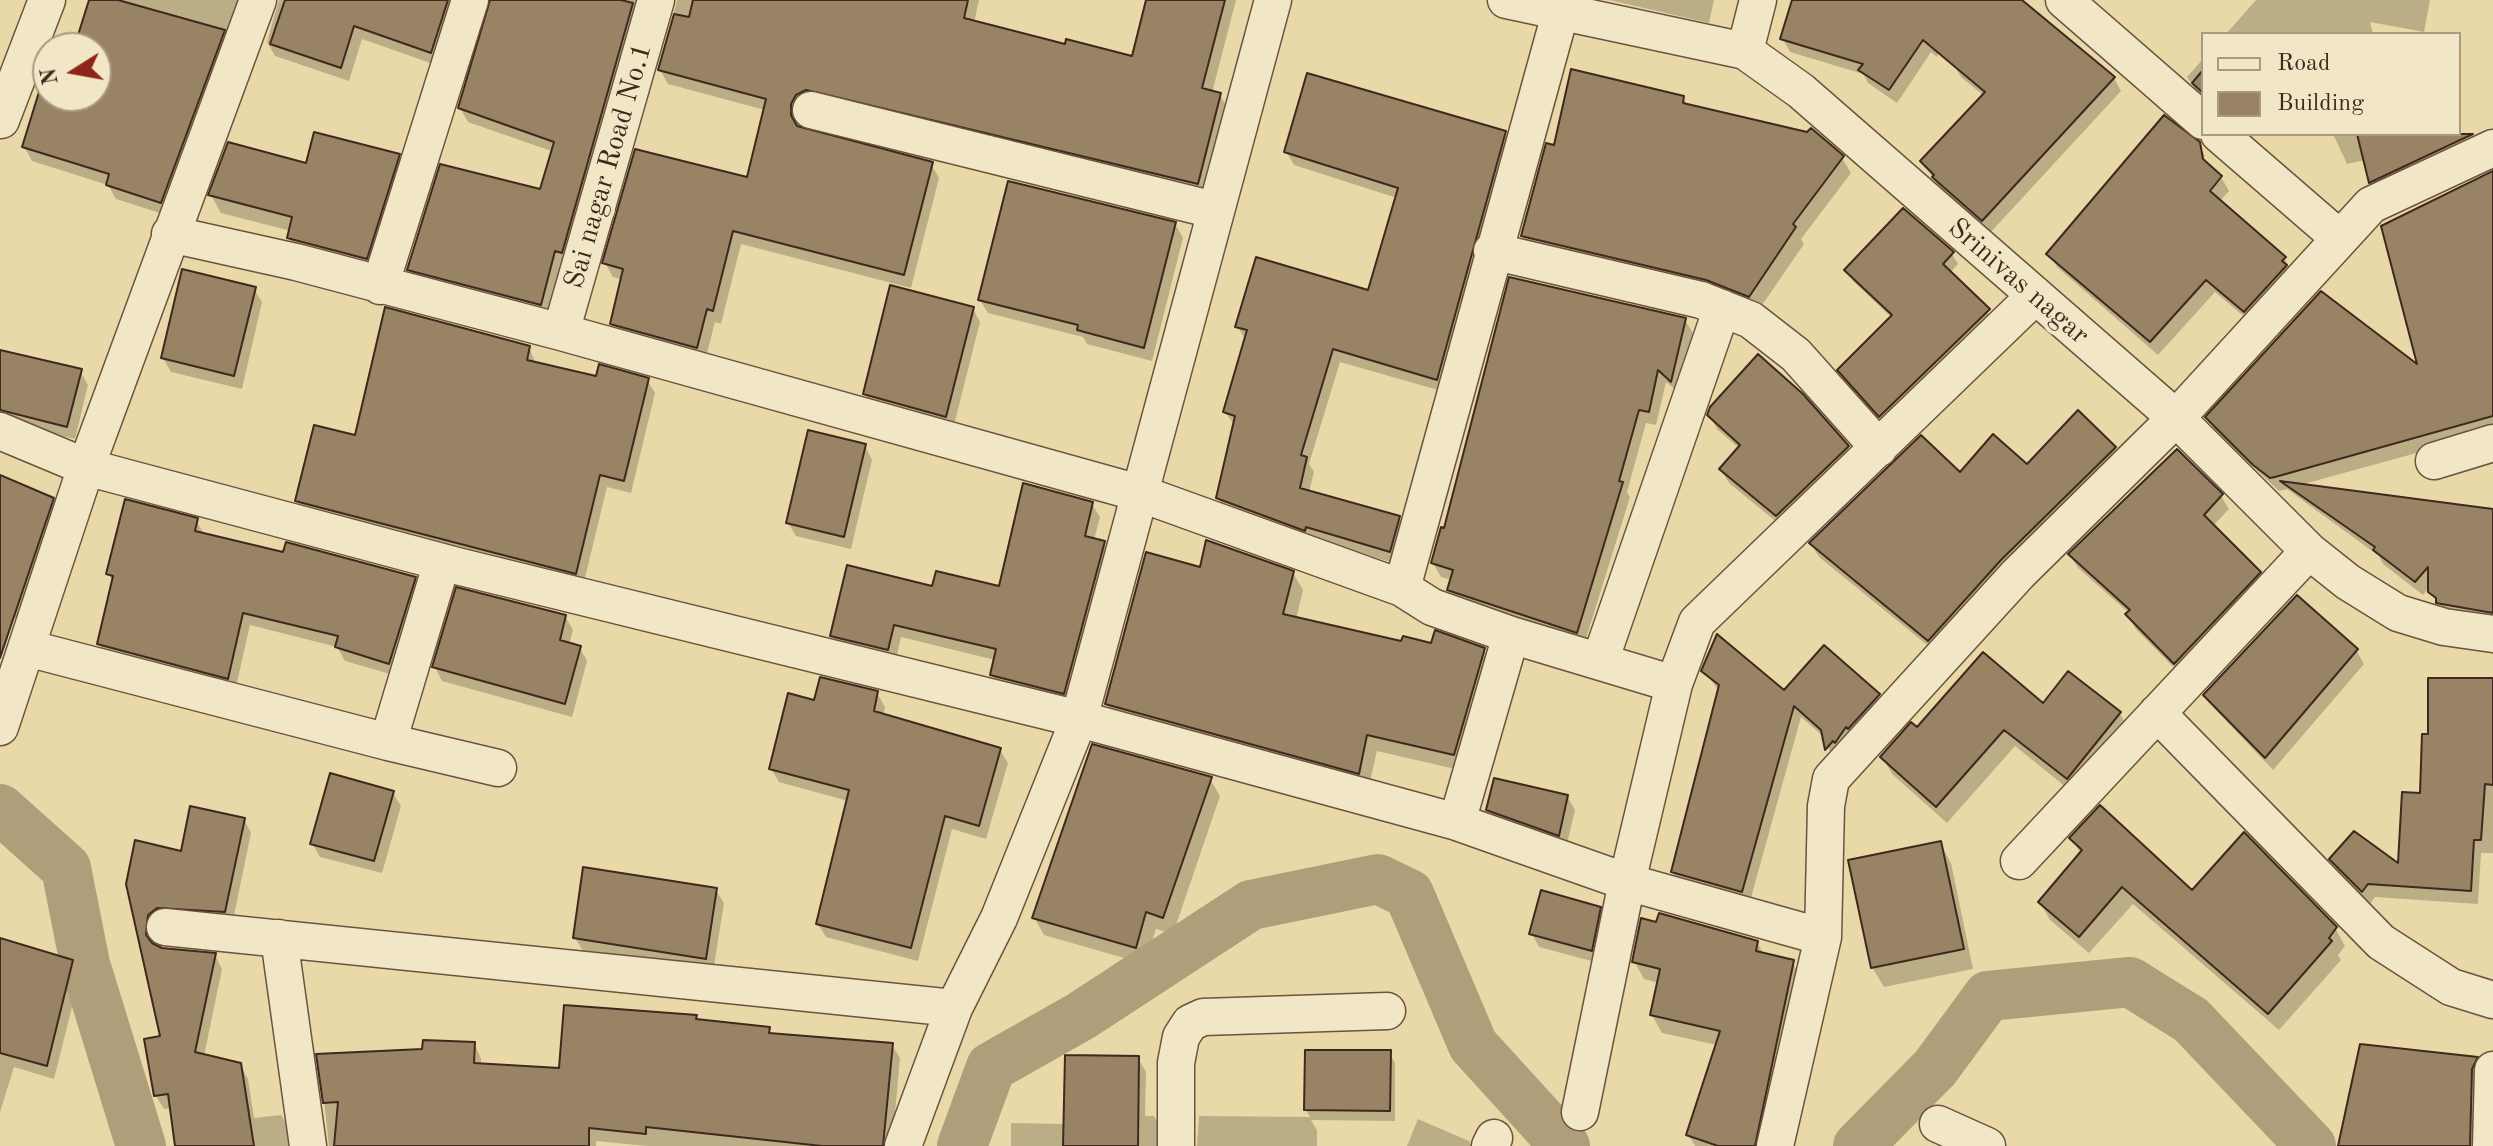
<!DOCTYPE html>
<html>
<head>
<meta charset="utf-8">
<style>
	body { margin:0 }
	#map { position:relative; width:2493px; height:1146px; overflow:hidden; background:#ead9a8; font-family:"Old Standard TT",serif }
	canvas { display:block }
	.legend { position:absolute; left:2201px; top:32px; width:260px; height:104px; box-sizing:border-box; background:#f1e6c6; border:2px solid #aa9a82; margin:0; padding:10px 14px; list-style:none; font-size:24px; color:#3f281d }
	.legend li { display:flex; align-items:center; gap:16px; height:40px }
	.legend b { width:40px; border:2px solid #aa9a82 }
	.north { position:absolute; left:32px; top:32px; width:80px; height:80px; box-sizing:border-box; background:#f1e6c6; border:2px solid #aa9a82; border-radius:50%; rotate:259deg; font-size:22px; font-weight:700; line-height:32px; text-align:center; color:#3f281d }
	.north::after { content:''; display:block; margin:auto; width:28px; height:36px; background:#8f2418; clip-path:polygon(50% 0,100% 100%,50% 72%,0 100%) }
</style>
</head>
<body>
<div id="map">
<canvas width="2493" height="1146"></canvas>
<ul class="legend">
<li><b style="height:10px;background:#f1e6c6"></b>Road</li>
<li><b style="height:22px;background:#988465"></b>Building</li>
</ul>
<div class="north">N</div>
</div>
<script>
const c = document.querySelector('canvas').getContext('2d');
c.lineJoin = 'round';
function fill(path, color) {
  c.fillStyle = color;
  c.fill(path, 'evenodd');
}
function shape(rows) {
  const path = new Path2D();
  for (const r of rows) {
    path.moveTo(r[0], r[1]);
    for (let i = 2; i < r.length; i += 2) path.lineTo(r[i], r[i + 1]);
  }
  return path;
}
function strokePath(path, color, width, dash) {
  c.strokeStyle = color;
  c.lineWidth = width;
  c.lineCap = dash ? 'butt' : 'round';
  c.setLineDash(dash || []);
  c.stroke(path);
}
function write(font, color, halo, rows, align = 'center') {
  c.font = font + ' "Old Standard TT",serif';
  c.lineWidth = 8;
  c.setLineDash([]);
  c.textBaseline = 'middle';
  c.strokeStyle = halo;
  c.fillStyle = color;
  for (const [text, x, y, turn = 0] of rows) {
    c.save();
    c.translate(x, y);
    c.rotate((+turn || 0) * Math.PI / 180);
    c.textAlign = isNaN(turn) ? turn : align;
    if (halo) c.strokeText(text, 0, 0);
    c.fillText(text, 0, 0);
    c.restore();
  }
}
fill(shape([
	[91,0,251,0,169,216,116,199,108,185,32,161,24,146,62,96,96,96,96,48,76,48],
	[279,0,466,0,439,66,362,39,349,81,275,56,267,42],
	[491,0,649,0,548,318,417,284,409,269,542,192,554,152,468,122,460,108],
	[677,0,979,0,974,23,1066,47,1133,58,1148,0,1236,0,1212,93,1220,95,1228,109,1206,197,798,119,798,128,931,164,939,178,911,288,741,244,721,324,715,322,705,361,620,338,612,324,623,280,613,277,605,263,748,180,765,110,668,84,660,70],
	[1609,0,1714,0,1709,23],
	[1794,0,1954,0,1937,57,1931,52,1897,103,1868,83,1863,74,1790,52,1783,39],
	[2009,0,2019,0,2114,78,2121,91,1990,233,1941,190,1922,161,1984,96,1961,77,1954,65],
	[2256,0,2430,0,2424,32,2370,22,2373,34,2226,34],
	[2203,59,2203,100,2187,77],
	[1683,98,1688,107,1842,158,1851,173,1801,239,1804,244,1758,311,1532,251,1523,236,1555,148],
	[1505,133,1512,146,1445,392,1340,362,1309,464,1314,472,1309,492,1399,517,1406,531,1397,564,1226,512,1218,498,1235,426,1225,412,1246,341,1238,327,1369,293,1397,198,1294,165,1286,151],
	[2333,134,2399,134,2412,184,2381,199,2365,160,2347,164],
	[2197,143,2205,156,2201,160,2221,177,2229,191,2219,202,2284,258,2292,271,2253,324,2215,292,2158,355,2057,267,2049,254],
	[398,155,409,173,376,276,299,256,289,238,291,231,221,213,211,195,307,165],
	[2493,173,2493,432,2300,485,2493,511,2493,624,2442,608,2428,589,2423,595,2383,564,2379,556,2287,489,2279,491,2215,431,2208,418,2421,369,2383,226],
	[1175,224,1183,238,1152,361,1087,344,1083,337,988,313,980,300],
	[1952,254,1958,264,1950,273,1994,320,1886,426,1840,370,1892,318,1853,281,1847,270],
	[254,289,262,302,242,389,171,372,163,358],
	[973,309,980,322,953,429,873,408,865,394],
	[1685,320,1693,333,1679,393,1666,382,1656,425,1646,423,1627,492,1630,497,1584,645,1457,603,1449,590,1452,580,1441,577,1433,563,1445,530],
	[529,347,536,364,598,379,647,380,655,393,631,493,607,487,583,586,305,514,297,501,357,437],
	[0,352,80,371,88,385,75,439,0,421],
	[2078,413,2115,448,2123,462,1937,653,1819,557,1811,544,1960,475,2027,466],
	[1709,415,1848,447,1855,461,1785,529,1729,483,1721,470,1740,449,1717,429],
	[865,446,872,460,851,549,796,536,788,523],
	[0,478,52,500,64,520,29,625,0,612],
	[2221,496,2229,509,2213,526,2259,573,2267,587,2183,677,2135,628,2129,613,2078,568,2070,555],
	[1092,504,1100,517,1094,540,1104,543,1112,556,1071,706,1000,689,992,675,995,660,901,637,895,663,840,649,832,636,934,588,1000,588],
	[196,520,204,534,285,554,414,578,422,592,397,676,345,661,337,647,250,625,235,691,107,658,99,644,114,583,109,574],
	[1201,569,1293,573,1303,590,1296,619,1403,644,1484,650,1494,667,1464,771,1377,751,1368,790,1117,721,1107,704],
	[565,616,573,630,569,645,580,648,587,661,572,717,442,681,435,667],
	[2356,650,2364,664,2273,770,2214,708,2206,695],
	[1704,671,1784,693,1878,696,1886,709,1834,761,1824,737,1801,717,1749,905,1681,886,1673,872,1719,691],
	[2493,680,2493,853,2481,853,2478,904,2375,897,2370,904,2339,873,2331,859,2399,867,2422,795,2430,736],
	[877,693,885,707,883,716,1000,750,1008,763,986,839,952,829,918,961,826,937,818,924,848,801,779,782,771,769],
	[2043,706,2120,714,2130,731,2077,796,2015,746,1947,823,1892,774,1882,757],
	[1210,779,1220,796,1173,934,1156,929,1145,964,1044,935,1034,917],
	[393,793,401,806,382,873,320,857,312,843],
	[1567,796,1575,810,1566,848,1496,823,1489,810],
	[244,819,251,833,232,925,154,929,153,946,215,955,222,969,204,1056,240,1065,248,1079,254,1118,281,1115,289,1128,291,1146,177,1146,172,1108,164,1109,156,1096,162,1038,128,884],
	[2072,838,2192,893,2335,928,2345,946,2338,955,2341,960,2279,1030,2133,904,2089,953,2050,920,2040,902,2081,854],
	[1940,843,1951,863,1973,969,1884,987,1872,967],
	[716,890,724,903,713,972,583,951,575,938],
	[1599,908,1607,922,1599,963,1539,947,1532,934],
	[0,940,72,961,80,975,54,1079,14,1067,0,1112],
	[1757,942,1764,955,1792,962,1802,979,1767,1146,1695,1146,1688,1134,1717,1045,1662,1033,1652,1015,1659,983,1644,979,1634,961],
	[696,1017,698,1021,769,1029,772,1035,892,1045,900,1058,892,1146,647,1146,596,1141,596,1146,329,1146,319,1056,424,1051,474,1044,481,1058,481,1066,561,1070],
	[1389,1052,1395,1063,1395,1121,1311,1120,1317,1130,1317,1146,1197,1146,1199,1116,1310,1117,1306,1110],
	[1138,1058,1146,1072,1145,1116,1154,1116,1162,1130,1163,1146,1011,1146,1011,1123,1066,1124],
	[2476,1058,2487,1077,2480,1146,2346,1146],
	[1418,1119,1469,1141,1472,1146,1407,1146]
]), '#0003');
strokePath(shape([
	[0,809,66,868,85,964,141,1146],
	[962,1146,991,1067,1081,1016,1251,905,1378,879,1409,894,1473,1045,1565,1146],
	[1858,1146,1935,1068,1988,996,2130,982,2191,1020,2311,1146]
]), '#b09d79', 50);
const building = shape([
	[89,0,118,0,225,30,161,203,106,185,109,174,22,147,39,92,59,99,96,96,96,48,74,48,89,0],
	[285,0,448,0,431,53,354,26,341,68,270,44,285,0],
	[490,0,621,0,633,3,562,253,555,251,541,305,407,270,440,164,540,189,554,142,458,108,490,0],
	[693,0,968,0,964,18,1065,44,1066,39,1132,56,1146,0,1225,0,1202,88,1221,93,1198,184,806,90,796,95,791,104,791,115,797,126,933,162,904,275,733,231,713,311,707,309,697,348,610,324,623,269,602,263,635,149,747,177,766,99,658,70,674,14,689,17,693,0],
	[1792,0,2022,0,2115,77,1982,221,1932,177,1934,175,1920,161,1985,92,1923,40,1889,90,1858,70,1863,64,1780,39,1792,0],
	[1571,69,1684,96,1683,103,1807,132,1811,128,1844,156,1793,224,1796,227,1749,297,1706,280,1521,236,1546,143,1554,145,1571,69],
	[2203,70,2203,93,2192,83,2203,70],
	[1307,73,1506,131,1437,380,1333,349,1301,455,1307,457,1300,488,1400,516,1390,552,1306,527,1305,531,1216,498,1235,416,1223,412,1247,330,1235,327,1256,257,1368,290,1398,188,1284,152,1307,73],
	[2164,115,2200,142,2203,159,2222,176,2210,191,2286,257,2282,261,2287,265,2244,312,2206,280,2150,342,2046,254,2164,115],
	[314,132,400,154,367,259,287,238,292,217,208,195,228,142,306,163,314,132],
	[2357,134,2473,134,2369,183,2357,134],
	[2493,171,2493,416,2275,477,2270,478,2253,465,2205,417,2321,291,2417,364,2381,226,2493,171],
	[1008,181,1176,222,1144,348,1077,330,1078,325,978,300,1008,181],
	[1903,208,1954,252,1943,264,1990,309,1879,417,1837,370,1892,315,1844,270,1903,208],
	[182,269,256,287,234,376,161,358,182,269],
	[1509,277,1686,318,1671,382,1658,370,1649,412,1639,410,1619,481,1623,482,1577,633,1447,590,1453,570,1431,563,1441,527,1444,528,1509,277],
	[890,285,974,307,946,417,863,394,890,285],
	[385,307,530,346,527,360,596,376,599,364,649,378,624,481,600,475,576,574,295,501,314,425,355,435,385,307],
	[0,350,82,369,67,427,0,410,0,350],
	[1758,354,1803,394,1849,446,1776,516,1719,469,1740,445,1707,415,1710,407,1758,354],
	[2078,410,2116,447,2001,560,1928,641,1809,543,1921,435,1960,472,1993,434,2027,464,2078,410],
	[808,430,866,444,844,537,786,523,808,430],
	[2177,449,2223,494,2204,515,2261,572,2174,664,2125,614,2130,610,2068,554,2177,449],
	[0,475,54,498,0,658,0,475],
	[2280,481,2493,509,2493,613,2436,603,2436,598,2428,592,2428,567,2415,582,2373,550,2375,547,2280,481],
	[1023,483,1093,502,1085,536,1105,541,1064,694,990,675,996,649,894,625,888,650,830,636,847,565,932,586,936,571,999,586,1023,483],
	[125,499,198,518,195,531,283,552,286,542,416,577,389,664,335,647,338,636,243,613,228,679,97,644,113,576,106,574,125,499],
	[1206,540,1294,571,1283,614,1401,641,1403,636,1431,643,1435,630,1485,648,1454,755,1367,735,1359,774,1105,704,1146,552,1200,567,1206,540],
	[456,587,566,615,560,640,581,646,565,704,432,667,456,587],
	[2297,595,2358,649,2265,758,2203,695,2297,595],
	[1717,634,1784,690,1824,645,1880,694,1848,729,1846,727,1835,743,1833,741,1825,750,1821,730,1794,706,1742,892,1671,872,1719,685,1701,671,1717,634],
	[1983,652,2043,703,2068,671,2121,712,2067,779,2004,730,1936,807,1880,757,1911,722,1917,727,1983,652],
	[820,677,878,691,874,711,1001,748,979,826,945,816,911,948,816,924,849,790,769,769,788,693,814,700,820,677],
	[2428,678,2493,678,2493,785,2485,784,2481,840,2474,840,2471,891,2368,884,2362,892,2329,859,2354,831,2398,863,2402,792,2420,793,2422,734,2428,734,2428,678],
	[1092,744,1212,777,1163,918,1146,912,1136,948,1032,918,1092,744],
	[330,773,394,791,374,861,310,844,330,773],
	[1494,778,1568,795,1559,836,1486,810,1494,778],
	[2100,805,2192,890,2244,832,2337,927,2329,938,2332,941,2268,1014,2122,887,2079,937,2038,902,2082,850,2069,838,2100,805],
	[190,806,245,818,225,912,157,908,148,915,146,935,152,943,162,948,216,953,195,1052,241,1063,254,1146,175,1146,168,1094,154,1096,144,1039,160,1036,126,884,135,840,181,851,190,806],
	[1941,841,1964,949,1871,968,1848,860,1941,841],
	[583,867,717,888,706,959,573,938,583,867],
	[1541,890,1601,907,1592,951,1529,934,1541,890],
	[1659,913,1758,941,1756,951,1794,960,1755,1146,1718,1146,1686,1135,1720,1031,1650,1015,1660,969,1632,962,1641,918,1656,922,1659,913],
	[0,938,73,960,47,1066,0,1053,0,938],
	[564,1005,697,1015,696,1019,770,1027,769,1033,893,1043,883,1146,822,1146,646,1127,646,1134,589,1128,589,1146,334,1146,338,1102,323,1103,316,1054,422,1049,423,1040,475,1042,474,1063,559,1068,564,1005],
	[2360,1044,2478,1057,2472,1069,2470,1146,2338,1146,2360,1044],
	[1305,1050,1391,1050,1390,1111,1304,1110,1305,1050],
	[1065,1055,1139,1056,1138,1146,1063,1146,1065,1055]
]);
fill(building, '#988465');
strokePath(building, '#3f281d', 2);
const minor = shape([
	[1506,0,1745,51,1801,91,2176,418,2309,551,2348,582,2398,613,2444,627,2493,634],
	[2064,0,2203,121],
	[1745,51,1758,0],
	[811,110,1214,210],
	[1,120,47,0],
	[2219,134,2338,237],
	[170,234,296,262,561,332,1139,493,1402,588,1560,14],
	[1492,251,1701,300,1751,320,1796,355,1879,448],
	[380,286,470,0],
	[561,332,656,0],
	[0,431,86,467,457,566,1079,719,1457,822,1627,882,1823,937],
	[2434,461,2493,443],
	[1402,588,1432,607,1511,635,1674,684,1697,622,2034,297],
	[27,648,388,742,442,562],
	[1600,661,1722,308],
	[2157,713,2381,942,2451,987,2493,1000],
	[0,727,86,467,258,0],
	[388,742,498,768],
	[1457,822,1511,635],
	[2019,861,2309,551],
	[165,927,954,1008],
	[279,938,308,1146],
	[1580,1112,1627,882,1674,684],
	[1938,1124,1987,1146],
	[903,1146,954,1008,999,918,1079,719,1273,0],
	[1176,1146,1176,1063,1181,1037,1190,1023,1203,1017,1387,1011],
	[1490,1146,1494,1138],
	[1775,1146,1823,937,1826,806,1831,779,2018,574,2176,418,2371,205,2493,148],
	[2491,1146,2493,1070]
]);
strokePath(minor, '#6a5440', 39);
strokePath(minor, '#f1e6c6', 36);
write('28px', '#3f281d', '#f1e6c6', [
	["Sai nagar Road No.1",609,166,-74],
	["Srinivas nagar",2018,282,41]
]);
</script>
</body>
</html>
